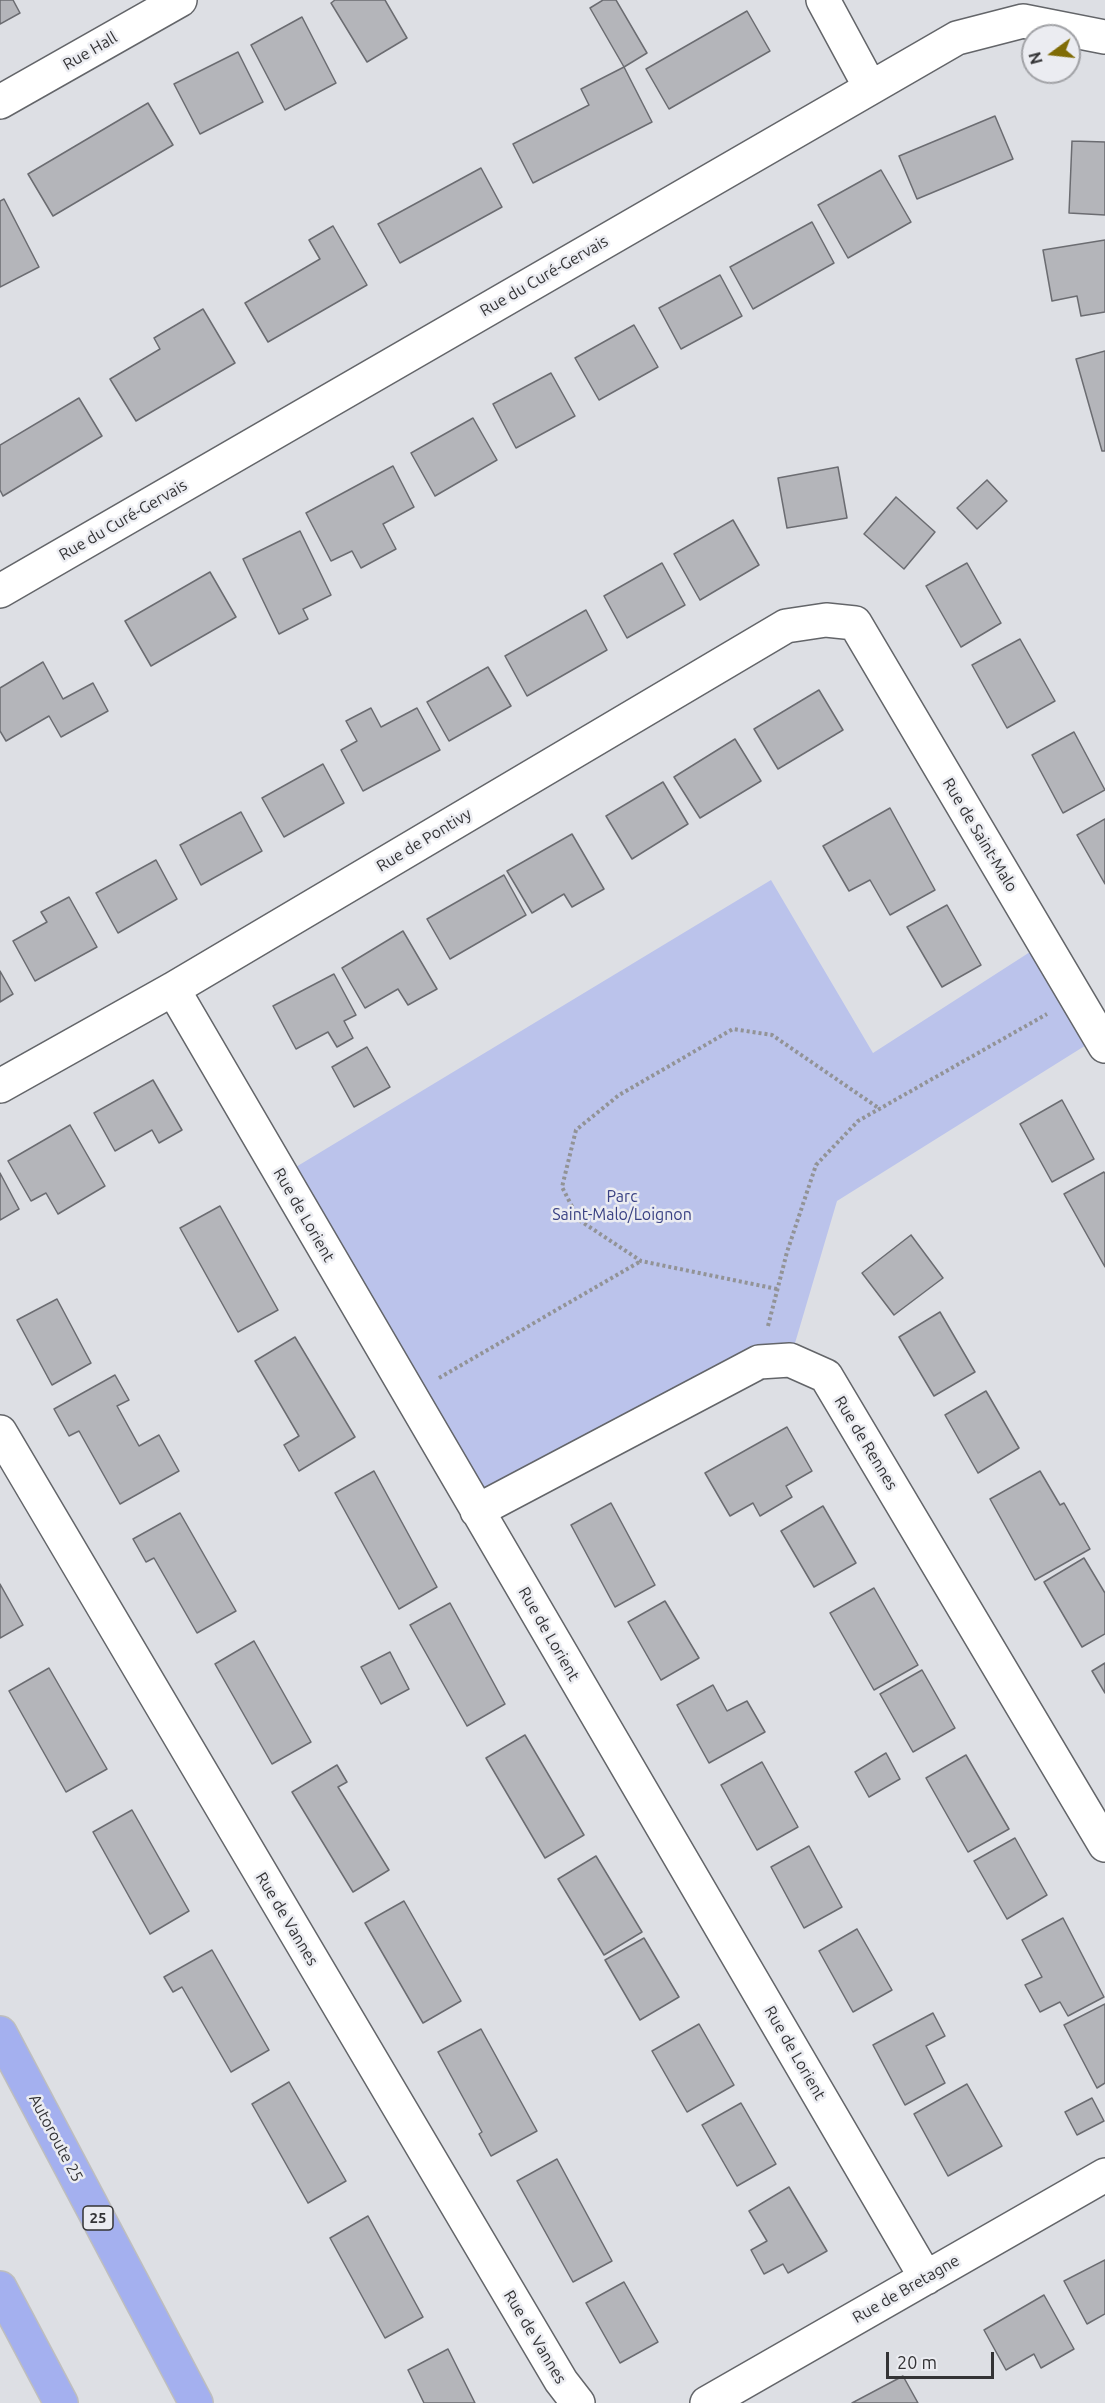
<!DOCTYPE html>
<html>
<head>
<meta charset="utf-8">
<style>
	body { margin:0 }
	#map { position:relative; width:1105px; height:2403px; overflow:hidden; background:#dddfe4; font-family:Ubuntu,sans-serif }
	canvas { display:block }
	.north { position:absolute; left:1021px; top:24px; width:60px; height:60px; box-sizing:border-box; background:#ebecf1; border:2px solid #a1a2a6; border-radius:50%; rotate:255deg; font-size:16px; font-weight:700; line-height:24px; text-align:center; color:#333335 }
	.north::after { content:''; display:block; margin:auto; width:21px; height:27px; background:#806c06; clip-path:polygon(50% 0,100% 100%,50% 72%,0 100%) }
	.scale { position:absolute; left:886px; top:2352px; width:108px; height:27px; box-sizing:border-box; border:3px solid #333335; border-top:0; padding-left:8px; font-size:18px; line-height:21px; white-space:nowrap; color:#333335; -webkit-text-stroke:4px #ebecf1; paint-order:stroke }
</style>
</head>
<body>
<div id="map">
<canvas width="1105" height="2403"></canvas>
<div class="north">N</div>
<div class="scale">20 m</div>
</div>
<script>
const c = document.querySelector('canvas').getContext('2d');
c.lineJoin = 'round';
function fill(path, color) {
  c.fillStyle = color;
  c.fill(path, 'evenodd');
}
function shape(rows) {
  const path = new Path2D();
  for (const r of rows) {
    path.moveTo(r[0], r[1]);
    for (let i = 2; i < r.length; i += 2) path.lineTo(r[i], r[i + 1]);
  }
  return path;
}
function strokePath(path, color, width, dash) {
  c.strokeStyle = color;
  c.lineWidth = width;
  c.lineCap = dash ? 'butt' : 'round';
  c.setLineDash(dash || []);
  c.stroke(path);
}
function write(font, color, halo, rows, align = 'center') {
  c.font = font + ' Ubuntu,sans-serif';
  c.lineWidth = 5;
  c.setLineDash([]);
  c.textBaseline = 'middle';
  c.strokeStyle = halo;
  c.fillStyle = color;
  for (const [text, x, y, turn = 0] of rows) {
    c.save();
    c.translate(x, y);
    c.rotate((+turn || 0) * Math.PI / 180);
    c.textAlign = isNaN(turn) ? turn : align;
    if (halo) c.strokeText(text, 0, 0);
    c.fillText(text, 0, 0);
    c.restore();
  }
}
fill(shape([
	[771,880,873,1053,1044,943,1099,1037,837,1201,790,1360,477,1511,281,1176]
]), '#bbc3eb');
const building = shape([
	[0,0,13,0,20,13,0,24,0,0],
	[335,0,385,0,407,38,367,62,331,3,335,0],
	[603,0,616,0,647,53,624,67,590,8,603,0],
	[747,11,770,51,669,109,646,69,747,11],
	[302,17,336,83,285,110,251,45,302,17],
	[238,52,263,102,200,134,174,84,238,52],
	[624,67,652,122,533,183,513,144,589,105,581,89,624,67],
	[148,103,173,145,53,216,28,174,148,103],
	[995,116,1013,159,917,199,899,156,995,116],
	[1072,141,1105,142,1105,215,1069,213,1072,141],
	[481,168,502,207,400,263,378,224,481,168],
	[881,170,911,222,848,258,818,205,881,170],
	[4,199,39,267,0,287,0,201,4,199],
	[812,222,834,263,753,309,730,267,812,222],
	[333,226,367,285,268,342,245,303,320,259,309,240,333,226],
	[1105,240,1105,312,1081,316,1077,296,1052,301,1043,250,1105,240],
	[720,275,742,316,681,349,659,308,720,275],
	[203,309,235,363,136,421,110,379,160,349,154,338,203,309],
	[634,325,658,367,599,400,575,358,634,325],
	[1105,351,1105,451,1102,451,1076,359,1105,351],
	[551,373,575,416,516,448,493,404,551,373],
	[79,398,102,436,3,496,0,490,0,445,79,398],
	[473,418,497,460,435,496,411,453,473,418],
	[393,466,414,507,383,524,396,549,361,568,352,551,331,561,306,513,393,466],
	[838,467,847,518,787,528,778,478,838,467],
	[987,480,1007,501,977,529,957,508,987,480],
	[896,497,935,532,904,569,864,534,896,497],
	[733,520,759,565,700,600,674,554,733,520],
	[300,531,331,595,303,609,308,619,279,634,243,559,300,531],
	[662,563,685,605,627,638,604,596,662,563],
	[967,563,1001,623,961,647,926,586,967,563],
	[210,572,236,617,151,666,125,621,210,572],
	[586,610,607,650,527,696,505,656,586,610],
	[1020,639,1055,701,1007,728,972,665,1020,639],
	[43,662,63,699,93,683,108,711,61,737,49,716,6,741,0,731,0,688,43,662],
	[488,667,511,706,449,741,427,702,488,667],
	[819,690,843,730,778,769,754,729,819,690],
	[371,708,381,727,417,708,440,750,363,791,341,750,357,741,346,721,371,708],
	[1074,732,1105,790,1063,813,1032,755,1074,732],
	[735,739,761,781,700,818,674,777,735,739],
	[323,764,344,803,284,837,262,798,323,764],
	[663,782,688,824,632,859,606,816,663,782],
	[890,808,935,890,890,915,870,880,849,891,823,846,890,808],
	[241,812,262,851,201,885,180,845,241,812],
	[1105,819,1105,884,1077,835,1105,819],
	[572,834,604,889,572,907,564,894,532,913,507,871,572,834],
	[156,860,177,899,118,933,96,893,156,860],
	[504,875,526,915,450,959,427,919,504,875],
	[69,897,97,947,35,981,13,941,47,922,41,912,69,897],
	[947,905,981,965,942,987,907,927,947,905],
	[403,931,437,989,408,1005,398,989,365,1008,342,968,403,931],
	[0,971,13,994,0,1002,0,971],
	[334,974,356,1015,344,1021,353,1038,337,1047,328,1032,296,1049,273,1006,334,974],
	[367,1047,390,1087,354,1107,332,1067,367,1047],
	[153,1080,182,1130,159,1143,152,1130,115,1151,94,1113,153,1080],
	[1062,1100,1094,1159,1052,1182,1020,1124,1062,1100],
	[70,1125,105,1186,58,1214,46,1193,31,1201,8,1161,70,1125],
	[1104,1172,1105,1174,1105,1267,1064,1194,1104,1172],
	[0,1173,19,1209,0,1220,0,1173],
	[220,1206,278,1310,238,1332,180,1228,220,1206],
	[911,1235,943,1278,894,1315,862,1273,911,1235],
	[57,1299,91,1363,52,1385,17,1320,57,1299],
	[940,1312,975,1372,934,1396,899,1337,940,1312],
	[295,1337,355,1437,299,1471,284,1445,299,1436,255,1361,295,1337],
	[115,1375,129,1400,117,1406,139,1446,159,1435,179,1471,120,1504,79,1431,69,1436,54,1409,115,1375],
	[986,1391,1019,1448,978,1473,945,1415,986,1391],
	[787,1427,812,1471,786,1486,792,1497,760,1516,753,1503,730,1516,705,1473,787,1427],
	[374,1471,437,1587,399,1609,335,1493,374,1471],
	[1040,1471,1060,1505,1064,1503,1090,1549,1035,1580,990,1499,1040,1471],
	[611,1503,655,1585,615,1607,571,1525,611,1503],
	[823,1506,856,1563,814,1587,781,1531,823,1506],
	[180,1513,236,1611,197,1633,154,1558,146,1562,133,1539,180,1513],
	[1084,1558,1105,1593,1105,1634,1082,1647,1044,1582,1084,1558],
	[0,1584,23,1625,0,1638,0,1584],
	[874,1588,918,1665,874,1690,830,1613,874,1588],
	[665,1601,699,1658,661,1680,628,1622,665,1601],
	[450,1603,505,1704,467,1726,410,1625,450,1603],
	[254,1641,311,1742,272,1764,215,1664,254,1641],
	[390,1652,409,1689,381,1704,361,1667,390,1652],
	[1105,1663,1105,1693,1092,1671,1105,1663],
	[49,1668,107,1769,66,1792,9,1691,49,1668],
	[922,1670,955,1728,913,1752,880,1694,922,1670],
	[713,1685,727,1711,747,1701,765,1732,709,1763,677,1705,713,1685],
	[525,1735,584,1835,545,1858,486,1758,525,1735],
	[886,1753,900,1779,869,1797,855,1772,886,1753],
	[966,1755,1009,1829,968,1852,926,1778,966,1755],
	[762,1762,798,1827,757,1850,721,1785,762,1762],
	[337,1765,347,1782,338,1787,389,1870,353,1892,292,1792,337,1765],
	[132,1810,189,1911,150,1934,93,1832,132,1810],
	[1015,1838,1047,1895,1007,1919,974,1861,1015,1838],
	[809,1846,842,1907,804,1928,771,1867,809,1846],
	[596,1856,642,1932,604,1955,558,1879,596,1856],
	[404,1901,461,2001,423,2023,365,1923,404,1901],
	[1063,1918,1104,1997,1068,2016,1060,2002,1040,2012,1025,1985,1042,1977,1022,1940,1063,1918],
	[857,1929,892,1990,853,2012,819,1951,857,1929],
	[644,1938,679,1997,640,2020,605,1960,644,1938],
	[212,1950,269,2050,231,2072,182,1987,173,1992,164,1977,212,1950],
	[1105,2004,1105,2083,1097,2088,1064,2025,1105,2004],
	[933,2013,945,2036,926,2046,945,2083,905,2105,873,2045,933,2013],
	[699,2024,734,2085,687,2112,652,2051,699,2024],
	[481,2029,537,2131,491,2156,479,2134,482,2132,438,2052,481,2029],
	[289,2082,346,2181,308,2203,252,2104,289,2082],
	[967,2084,1002,2146,948,2176,914,2114,967,2084],
	[1092,2098,1104,2121,1077,2135,1065,2112,1092,2098],
	[741,2103,776,2164,737,2186,702,2125,741,2103],
	[557,2159,612,2261,573,2282,517,2181,557,2159],
	[789,2187,827,2251,788,2273,783,2264,764,2274,751,2250,767,2241,749,2211,789,2187],
	[368,2216,423,2317,385,2338,330,2238,368,2216],
	[1105,2260,1105,2314,1087,2324,1064,2281,1105,2260],
	[624,2282,658,2342,620,2363,586,2303,624,2282],
	[1044,2295,1074,2349,1041,2368,1034,2354,1006,2370,984,2330,1044,2295],
	[448,2349,475,2403,424,2403,408,2370,448,2349],
	[903,2376,918,2403,852,2403,903,2376]
]);
fill(building, '#b4b5ba');
strokePath(building, '#6b6c71', 1.5);
const street = shape([
	[823,0,870,87],
	[0,102,180,0],
	[0,591,957,38,1023,21,1105,37],
	[173,989,926,2278],
	[0,1086,173,989,786,626,826,620,855,623,1105,1046],
	[0,1432,561,2381,578,2403],
	[477,1511,759,1362,790,1360,826,1376,1105,1845],
	[707,2403,1105,2175]
]);
const highway = shape([
	[0,2033,196,2403],
	[0,2288,61,2403]
]);
strokePath(street, '#636569', 36);
strokePath(highway, '#bebebe', 36);
strokePath(shape([
	[777,1289,641,1261,579,1220,562,1187,576,1130,619,1095,733,1029,772,1035,880,1109],
	[768,1326,787,1252,816,1165,858,1121,1047,1014],
	[439,1378,641,1261]
]), '#929396', 4, [3, 3]);
strokePath(street, '#fff', 33);
strokePath(highway, '#a4b0ef', 33);
for (const [x, y, w] of [
	[98,2218,30]
]) {
  const box = new Path2D();
  box.roundRect(x - w / 2, y - 12, w, 24, 4.5);
  c.fillStyle = '#ebecf1';
  c.fill(box);
  strokePath(box, '#333335', 1.5);
}
write('bold 15px', '#333335', null, [
	["25",98,2218]
]);
write('16px', '#333335', '#ebecf1', [
	["Rue Hall",90,51,-30],
	["Rue du Curé-Gervais",544,276,-30],
	["Rue du Curé-Gervais",123,520,-30],
	["Rue de Saint-Malo",980,835,59],
	["Rue de Pontivy",424,840,-31],
	["Rue de Lorient",304,1215,60],
	["Rue de Rennes",866,1443,59],
	["Rue de Lorient",549,1634,60],
	["Rue de Vannes",287,1919,59],
	["Rue de Lorient",795,2053,60],
	["Autoroute 25",56,2138,62],
	["Rue de Bretagne",906,2289,-30],
	["Rue de Vannes",535,2337,59]
]);
write('16px', '#394183', '#ebecf1', [
	["Parc",622,1197],
	["Saint-Malo/Loignon",622,1215]
]);
</script>
</body>
</html>
